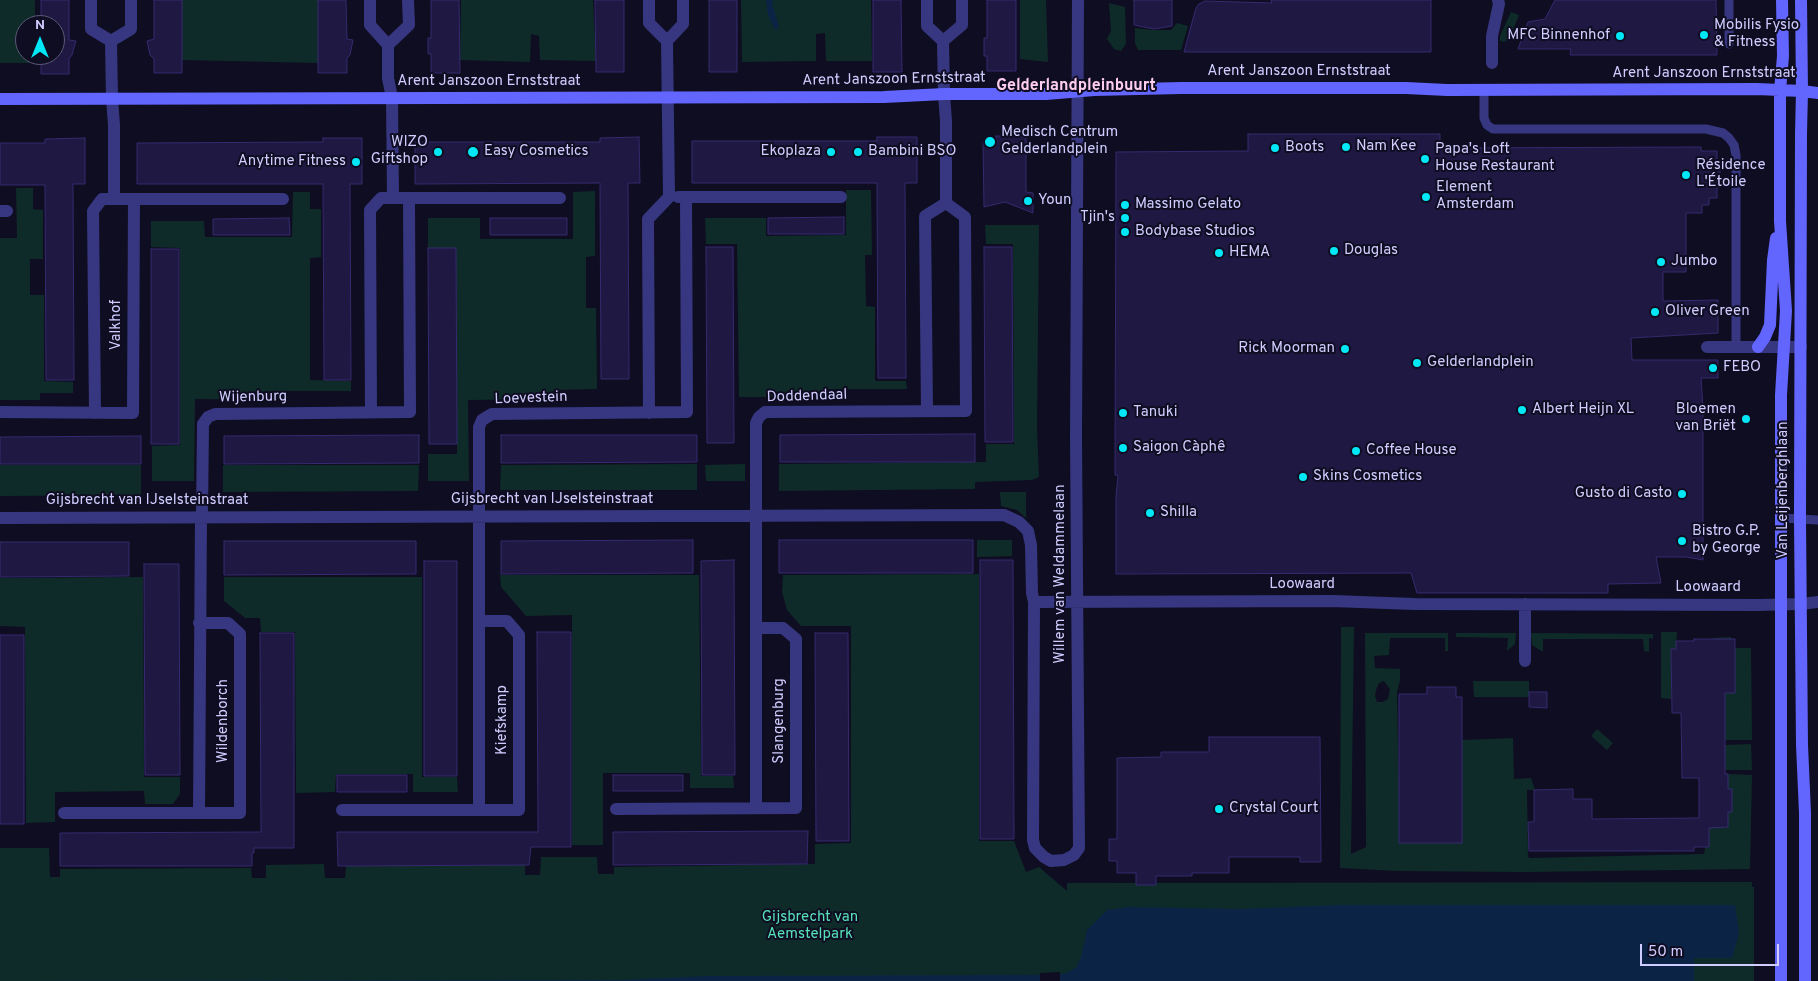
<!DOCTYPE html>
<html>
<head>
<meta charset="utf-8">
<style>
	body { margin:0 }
	#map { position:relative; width:1818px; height:981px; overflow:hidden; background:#0f0d21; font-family:Overpass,sans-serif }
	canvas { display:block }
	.north { position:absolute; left:15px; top:15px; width:50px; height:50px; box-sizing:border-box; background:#0f0d21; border:1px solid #5c597a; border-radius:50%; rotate:0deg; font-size:14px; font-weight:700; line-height:20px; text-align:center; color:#d0ccff }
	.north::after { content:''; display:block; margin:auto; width:18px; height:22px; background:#00e8f7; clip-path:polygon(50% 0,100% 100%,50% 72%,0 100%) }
	.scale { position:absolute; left:1640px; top:944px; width:139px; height:22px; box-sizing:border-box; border:2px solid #d0ccff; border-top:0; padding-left:6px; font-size:15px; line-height:18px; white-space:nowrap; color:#d0ccff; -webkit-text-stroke:4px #0f0d21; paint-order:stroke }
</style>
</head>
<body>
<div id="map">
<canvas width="1818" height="981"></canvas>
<div class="north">N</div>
<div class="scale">50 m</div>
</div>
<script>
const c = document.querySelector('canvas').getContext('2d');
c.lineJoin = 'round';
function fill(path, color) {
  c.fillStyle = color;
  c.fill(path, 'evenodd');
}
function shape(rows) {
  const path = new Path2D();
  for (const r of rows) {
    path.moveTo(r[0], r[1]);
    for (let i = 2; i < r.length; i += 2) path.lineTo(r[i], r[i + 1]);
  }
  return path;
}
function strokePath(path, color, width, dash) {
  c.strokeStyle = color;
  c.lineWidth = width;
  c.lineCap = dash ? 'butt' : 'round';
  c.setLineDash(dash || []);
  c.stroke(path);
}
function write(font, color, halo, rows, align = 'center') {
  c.font = font + ' Overpass,sans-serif';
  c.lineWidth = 4;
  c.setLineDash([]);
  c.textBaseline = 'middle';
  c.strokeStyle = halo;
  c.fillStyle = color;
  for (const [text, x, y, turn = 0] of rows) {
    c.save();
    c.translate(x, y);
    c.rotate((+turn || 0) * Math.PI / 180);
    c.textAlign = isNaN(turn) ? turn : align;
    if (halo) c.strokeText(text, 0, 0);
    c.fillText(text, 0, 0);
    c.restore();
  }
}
fill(shape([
	[0,0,35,0,35,25,25,25,25,55,35,55,35,63,0,63],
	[182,0,318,0,318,63,182,60],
	[461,0,593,0,596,61,540,60,539,36,531,34,530,62,460,60],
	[741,0,871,0,872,61,826,61,825,33,816,34,816,61,742,62],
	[1020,0,1046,0,1048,62,1020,59],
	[1109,3,1125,7,1126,44,1121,51,1114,49,1107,39,1111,31],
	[1511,12,1519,15,1509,39,1504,42,1500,41,1500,36],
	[1177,23,1188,26,1181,50,1138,50,1135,43,1135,28,1153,30,1171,30],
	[16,188,33,188,33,209,43,210,43,259,30,259,30,295,44,295,44,381,73,382,73,393,40,393,40,400,0,400,0,238,17,238],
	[846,190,871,190,872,255,865,255,866,306,875,307,875,381,906,381,907,389,828,389,828,397,739,397,737,244,706,244,705,218,766,218,766,236,846,235],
	[595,191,595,256,586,257,586,308,596,308,597,389,553,390,553,399,468,400,469,481,428,481,428,454,457,454,456,248,428,248,428,218,480,218,480,239,573,239,573,192],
	[293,192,310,192,310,209,321,209,321,257,310,258,310,380,351,381,351,391,280,391,280,400,195,399,194,481,152,481,152,446,180,445,180,248,151,247,151,221,204,221,205,237,292,237],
	[985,225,1039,225,1037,430,1039,477,1032,480,975,482,975,489,779,491,779,464,986,462,986,444,1014,444,1013,244,986,244],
	[697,464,697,490,500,490,501,465],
	[745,464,745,481,706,481,705,465],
	[0,465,141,465,141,495,0,496],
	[223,465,419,465,418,491,223,492],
	[1000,492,1026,492,1026,518,1017,510,1001,506],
	[977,540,1012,540,1012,556,977,557],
	[979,574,979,841,1014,841,1026,872,1039,867,1067,891,1067,883,1110,883,1752,882,1752,887,1754,887,1754,981,0,981,0,848,49,848,50,877,60,877,60,869,251,868,252,878,266,878,266,865,324,864,325,878,345,878,346,866,495,865,525,863,525,875,540,875,541,857,597,857,598,874,614,874,614,867,815,864,815,844,851,843,851,626,801,626,787,610,782,592,783,575],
	[500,575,699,575,701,776,733,776,734,788,690,788,690,773,603,773,603,845,572,845,572,615,526,616,501,587],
	[143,577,144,777,180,777,180,794,173,804,145,804,144,791,55,792,55,822,26,823,25,627,0,626,0,578],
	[224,577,422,577,422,777,457,777,458,792,413,792,413,774,336,774,335,792,296,793,295,632,261,632,260,618,245,618,224,601],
	[1341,627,1354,627,1351,854,1366,847,1365,633,1448,633,1448,651,1445,651,1445,638,1390,638,1389,655,1374,656,1375,668,1400,669,1400,680,1397,693,1400,843,1462,843,1462,740,1513,738,1514,779,1531,778,1535,790,1527,790,1528,857,1530,858,1704,854,1709,827,1728,827,1728,774,1752,775,1750,869,1525,872,1397,871,1340,868],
	[1384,681,1390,689,1388,699,1383,702,1377,702,1375,696,1376,690,1379,683],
	[1661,632,1677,632,1676,649,1671,650,1671,699,1661,698],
	[1456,633,1516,633,1515,644,1507,651,1508,638,1456,637],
	[1531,633,1653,634,1653,639,1649,638,1649,652,1644,651,1643,639,1543,639,1543,652,1532,645],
	[1731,637,1733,648,1751,648,1752,740,1725,740,1724,712,1713,638],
	[1473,681,1529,681,1529,697,1474,697],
	[1597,729,1613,743,1607,750,1591,736],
	[1751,744,1752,770,1720,770,1725,745]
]), '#0f2b29');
fill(shape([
	[766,0,773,0,772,3,779,27,775,30,768,15],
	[1339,905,1735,905,1739,934,1732,958,1694,958,1694,981,0,981,620,980,711,976,1035,975,1064,974,1076,968,1081,957,1087,930,1107,910,1129,907,1241,909]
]), '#0b2446');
fill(shape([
	[1060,972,1060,981,1040,981,1040,973]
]), '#0f0d21');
const building = shape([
	[41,0,69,0,69,40,76,41,72,55,69,59,69,74,41,74,41,55,55,55,55,25,41,25,41,0],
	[154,0,182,0,182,73,154,73,154,59,150,55,147,41,154,39,154,0],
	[318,0,346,0,347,39,353,40,350,55,347,58,347,73,318,73,318,0],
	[431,0,459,0,460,73,431,73,431,54,428,54,428,38,431,38,431,0],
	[595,0,624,0,624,72,596,72,595,0],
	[709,0,737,0,737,72,709,72,709,0],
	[873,0,901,0,902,72,873,72,873,0],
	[987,0,1016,0,1016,71,987,71,987,56,984,56,984,38,987,38,987,0],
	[1134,0,1172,0,1172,26,1154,29,1134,25,1134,0],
	[1271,0,1431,0,1431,52,1184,52,1196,8,1199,4,1205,1,1272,3,1271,0],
	[1555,0,1716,0,1717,55,1570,55,1571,49,1518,49,1528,22,1545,19,1555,0],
	[1248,134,1440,134,1440,148,1701,147,1701,151,1717,151,1717,163,1720,163,1720,187,1717,187,1717,198,1709,198,1709,205,1702,205,1702,213,1686,213,1686,272,1663,272,1663,301,1718,300,1718,333,1631,338,1632,360,1718,360,1718,378,1701,378,1703,407,1703,560,1686,557,1656,557,1661,583,1608,584,1608,593,1417,593,1411,573,1116,574,1116,497,1118,475,1115,475,1116,152,1248,151,1248,134],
	[996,136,1026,136,1026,192,1033,193,1033,213,1005,202,984,207,983,143,984,140,996,140,996,136],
	[639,137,640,183,628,183,629,379,601,379,600,183,415,184,415,142,600,142,600,138,639,137],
	[877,137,917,137,917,183,905,183,906,378,878,378,877,183,692,183,692,141,877,141,877,137],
	[85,138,85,184,73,184,74,380,46,380,45,185,0,185,0,143,45,143,45,139,85,138],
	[323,138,362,138,362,184,350,184,351,380,324,380,323,184,137,184,137,143,323,142,323,138],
	[844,217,844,234,768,234,768,218,844,217],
	[289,218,290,235,213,235,213,219,289,218],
	[490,218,567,218,567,235,490,235,490,218],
	[706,247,733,247,734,443,707,443,706,247],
	[984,247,1012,247,1013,442,985,442,984,247],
	[428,248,456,248,457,444,429,444,428,248],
	[151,249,179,249,179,444,151,444,151,249],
	[975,434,975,462,780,462,780,435,975,434],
	[419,435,419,463,224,464,224,436,419,435],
	[501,435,697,435,697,462,501,463,501,435],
	[141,436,141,464,0,464,0,437,141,436],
	[693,540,693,573,501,574,501,541,693,540],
	[779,540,973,540,973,573,779,573,779,540],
	[224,541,416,541,416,574,224,575,224,541],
	[0,542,129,542,129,576,0,577,0,542],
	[734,560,735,775,702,775,701,561,734,560],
	[980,560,1013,560,1014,839,980,839,980,560],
	[424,561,457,561,457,776,424,776,424,561],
	[144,564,179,564,180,775,145,775,144,564],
	[537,632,571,632,571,847,531,847,529,865,338,866,337,832,538,832,537,632],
	[260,633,294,633,294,848,254,848,254,853,252,853,252,866,60,866,60,833,261,832,260,633],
	[815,633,848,633,849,841,816,841,815,633],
	[0,635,24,635,24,824,0,824,0,635],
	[1694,639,1735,639,1735,693,1725,693,1725,774,1728,774,1728,789,1732,789,1732,812,1728,812,1728,827,1709,828,1709,847,1694,847,1694,851,1529,851,1528,822,1534,822,1534,790,1573,789,1573,799,1592,799,1592,819,1699,818,1699,778,1682,778,1681,713,1672,713,1671,649,1676,649,1676,641,1694,641,1694,639],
	[1427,687,1456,687,1456,697,1462,697,1462,843,1399,843,1399,694,1427,694,1427,687],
	[1529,692,1547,692,1547,708,1529,707,1529,692],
	[1209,737,1320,737,1321,862,1300,862,1300,857,1229,857,1229,873,1192,873,1192,876,1156,876,1156,885,1136,885,1136,873,1117,873,1117,861,1109,861,1109,839,1117,839,1117,758,1161,757,1161,752,1209,752,1209,737],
	[337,775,407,775,407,792,337,792,337,775],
	[613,775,683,775,683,791,613,791,613,775],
	[808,831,807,864,613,865,613,832,808,831]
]);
fill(building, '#1f1842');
strokePath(building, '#352a6e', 1);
strokePath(shape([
	[1729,44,1729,0],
	[1484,90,1484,118,1487,125,1493,129,1706,129,1723,133,1729,138,1734,145,1736,155,1736,347],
	[1782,518,1818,520]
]), '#373781', 9);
strokePath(shape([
	[91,0,91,29,111,41],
	[370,0,370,25,388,45,388,78,392,98,393,198],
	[649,0,649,23,667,41],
	[927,0,927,26,943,41,944,94,946,121,946,203],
	[111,41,112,99,114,125,114,199],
	[111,41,131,29,131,0],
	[943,41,962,25,962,0],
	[388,45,409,25,408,0],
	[1492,63,1492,36,1499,4,1498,0],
	[678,197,841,197],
	[0,211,7,211],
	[1707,347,1801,347],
	[927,411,925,216,946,203],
	[0,412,133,413,134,199],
	[371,412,370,210,381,198,560,198],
	[95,413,93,211,102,199,283,199],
	[649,413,648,219,669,197,667,41,683,24,683,0],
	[202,516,203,424,208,417,215,414,410,412,409,198],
	[0,518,1004,515,1019,522,1028,531,1031,545,1032,593,1034,602,1033,840,1035,848,1044,857,1051,861,1064,860,1074,855,1079,848,1076,438,1078,0],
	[1034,602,1333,601,1414,604,1758,605,1801,604,1818,602],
	[1525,604,1525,661],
	[756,808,756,423,759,417,765,412,966,411,965,217,946,203],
	[616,809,796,808,796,639,783,628,756,628],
	[342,810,519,810,519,635,507,621,479,621],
	[479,810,479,427,482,420,492,414,687,412,686,197],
	[64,813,240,813,240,634,228,623,199,623],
	[199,813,201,516]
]), '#373781', 12);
strokePath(shape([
	[1801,0,1802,91,1801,134,1800,519,1802,745,1805,813,1805,981],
	[0,99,884,97,944,94,1046,94,1094,90,1181,88,1406,88,1447,90,1757,89,1802,91,1818,93],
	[1758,347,1765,337,1770,325,1773,260,1776,238],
	[1781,981,1781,395,1786,311,1780,221,1780,91,1783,56,1782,0]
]), '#6365ff', 12);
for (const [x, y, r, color] of [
	[1704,35,5,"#00e8f7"],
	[1620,36,5,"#00e8f7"],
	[990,142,6,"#00e8f7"],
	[1346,147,5,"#00e8f7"],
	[1275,148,5,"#00e8f7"],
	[438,152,5,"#00e8f7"],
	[473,152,6,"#00e8f7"],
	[831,152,5,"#00e8f7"],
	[858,152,5,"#00e8f7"],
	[1425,159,5,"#00e8f7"],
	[356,162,5,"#00e8f7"],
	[1686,175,5,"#00e8f7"],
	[1426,197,5,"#00e8f7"],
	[1028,201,5,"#00e8f7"],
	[1125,205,5,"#00e8f7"],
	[1125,218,5,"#00e8f7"],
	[1125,232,5,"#00e8f7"],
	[1334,251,5,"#00e8f7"],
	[1219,253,5,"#00e8f7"],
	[1661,262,5,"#00e8f7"],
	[1655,312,5,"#00e8f7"],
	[1345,349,5,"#00e8f7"],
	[1417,363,5,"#00e8f7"],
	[1713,368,5,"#00e8f7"],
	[1522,410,5,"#00e8f7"],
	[1123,413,5,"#00e8f7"],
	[1746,419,5,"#00e8f7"],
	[1123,448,5,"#00e8f7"],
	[1356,451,5,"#00e8f7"],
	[1303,477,5,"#00e8f7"],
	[1682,494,5,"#00e8f7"],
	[1150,513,5,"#00e8f7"],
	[1682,541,5,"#00e8f7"],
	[1219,809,5,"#00e8f7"]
]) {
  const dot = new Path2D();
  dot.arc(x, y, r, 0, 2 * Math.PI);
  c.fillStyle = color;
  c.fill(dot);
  strokePath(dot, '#0f0d21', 2);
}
write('15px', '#d0ccff', '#0f0d21', [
	["Mobilis Fysio",1714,26],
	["& Fitness",1714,43],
	["MFC Binnenhof",1610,36,"right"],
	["Medisch Centrum",1001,133],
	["Gelderlandplein",1001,150],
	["WIZO",428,143,"right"],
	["Giftshop",428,160,"right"],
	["Nam Kee",1356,147],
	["Boots",1285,148],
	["Papa's Loft",1435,150],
	["House Restaurant",1435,167],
	["Easy Cosmetics",484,152],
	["Ekoplaza",821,152,"right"],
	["Bambini BSO",868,152],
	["Anytime Fitness",346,162,"right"],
	["Résidence",1696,166],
	["L'Étoile",1696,183],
	["Element",1436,188],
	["Amsterdam",1436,205],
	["Youn",1038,201],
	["Massimo Gelato",1135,205],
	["Tjin's",1115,218,"right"],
	["Bodybase Studios",1135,232],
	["Douglas",1344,251],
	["HEMA",1229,253],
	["Jumbo",1671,262],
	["Oliver Green",1665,312],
	["Rick Moorman",1335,349,"right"],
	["Gelderlandplein",1427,363],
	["FEBO",1723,368],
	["Albert Heijn XL",1532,410],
	["Bloemen",1736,410,"right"],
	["van Briët",1736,427,"right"],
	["Tanuki",1133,413],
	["Saigon Càphê",1133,448],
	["Coffee House",1366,451],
	["Skins Cosmetics",1313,477],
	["Gusto di Casto",1672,494,"right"],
	["Shilla",1160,513],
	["Bistro G.P.",1692,532],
	["by George",1692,549],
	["Crystal Court",1229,809]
], 'left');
write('15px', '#d0ccff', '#0f0d21', [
	["Arent Janszoon Ernststraat",1299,72],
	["Arent Janszoon Ernststraat",1704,74],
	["Arent Janszoon Ernststraat",894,80,-1],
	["Arent Janszoon Ernststraat",489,82],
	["Valkhof",117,325,-90],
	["Doddendaal",807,397,-2],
	["Wijenburg",253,398,-1],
	["Loevestein",531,399,-2],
	["Van Leijenberghlaan",1784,490,-90],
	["Gijsbrecht van IJselsteinstraat",552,500],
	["Gijsbrecht van IJselsteinstraat",147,501],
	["Willem van Weldammelaan",1061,574,-90],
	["Loowaard",1302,585],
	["Loowaard",1708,588],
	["Kiefskamp",503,720,-90],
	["Wildenborch",224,721,-90],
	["Slangenburg",780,721,-90]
]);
write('15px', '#56e1b9', '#0f0d21', [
	["Gijsbrecht van",810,918],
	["Aemstelpark",810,935]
]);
write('bold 16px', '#ffceef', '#0f0d21', [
	["Gelderlandpleinbuurt",1076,87]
]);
</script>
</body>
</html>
